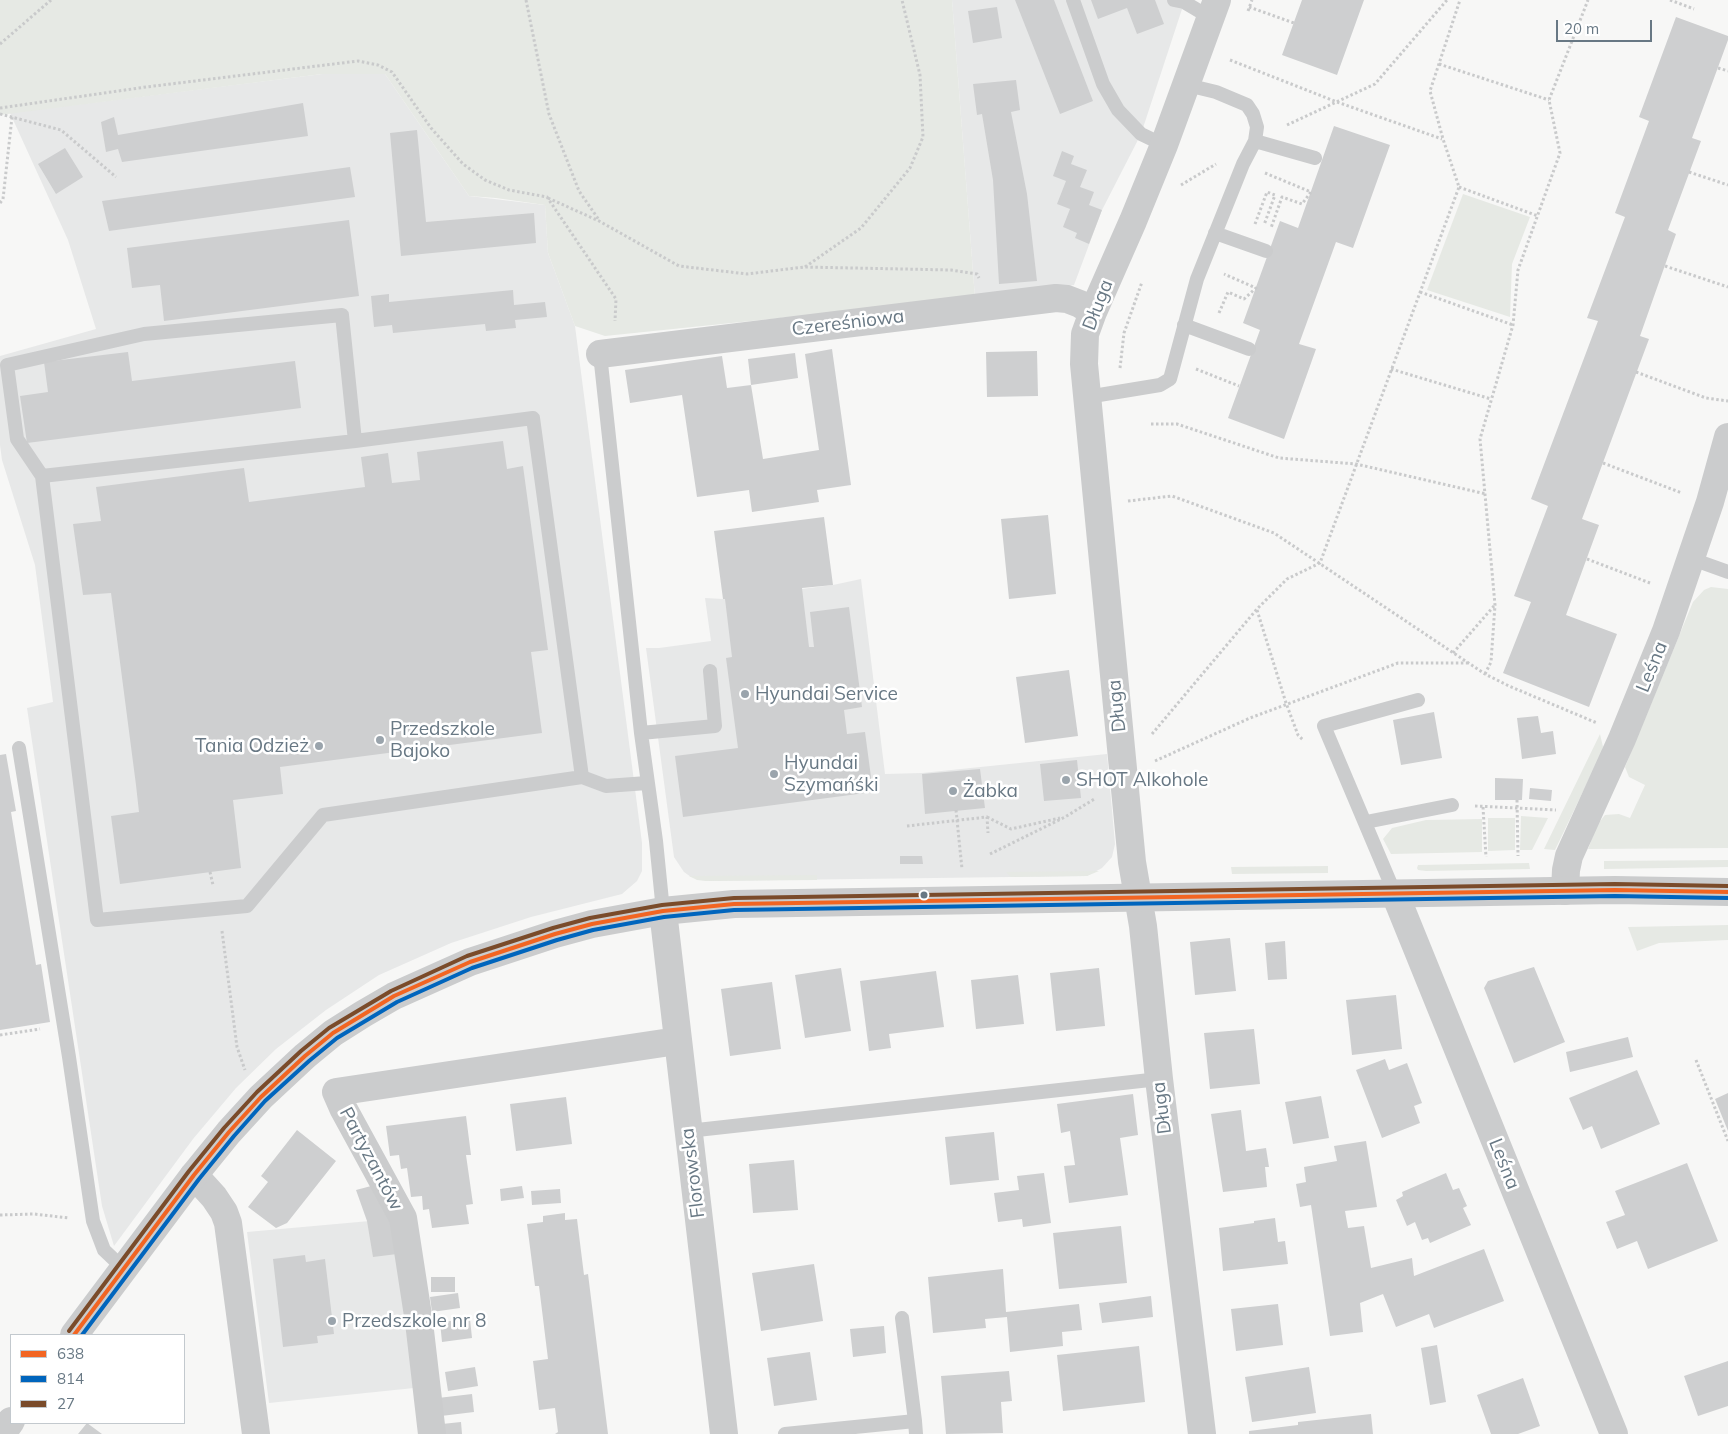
<!DOCTYPE html>
<html>
<head>
<meta charset="utf-8">
<style>
	body { margin:0 }
	#map { position:relative; width:1728px; height:1434px; overflow:hidden; background:#f7f7f6; font-family:Mulish,sans-serif }
	canvas { display:block }
	.legend { position:absolute; left:10px; top:1334px; width:175px; height:90px; box-sizing:border-box; background:#fff; border:1px solid #c3c9ce; margin:0; padding:6px 9px; list-style:none; font-size:15px; color:#687884 }
	.legend li { display:flex; align-items:center; gap:10px; height:25px }
	.legend b { width:25px; border:1px solid #c3c9ce }
	.scale { position:absolute; left:1556px; top:20px; width:96px; height:22px; box-sizing:border-box; border:2px solid #687884; border-top:0; padding-left:6px; font-size:15px; line-height:18px; white-space:nowrap; color:#687884; -webkit-text-stroke:4px #fff; paint-order:stroke }
</style>
</head>
<body>
<div id="map">
<canvas width="1728" height="1434"></canvas>
<ul class="legend">
<li><b style="height:6px;background:#f26522"></b>638</li>
<li><b style="height:6px;background:#0065bd"></b>814</li>
<li><b style="height:6px;background:#7a4b2a"></b>27</li>
</ul>
<div class="scale">20 m</div>
</div>
<script>
const c = document.querySelector('canvas').getContext('2d');
c.lineJoin = 'round';
function fill(path, color) {
  c.fillStyle = color;
  c.fill(path, 'evenodd');
}
function shape(rows) {
  const path = new Path2D();
  for (const r of rows) {
    path.moveTo(r[0], r[1]);
    for (let i = 2; i < r.length; i += 2) path.lineTo(r[i], r[i + 1]);
  }
  return path;
}
function strokePath(path, color, width, dash) {
  c.strokeStyle = color;
  c.lineWidth = width;
  c.lineCap = dash ? 'butt' : 'round';
  c.setLineDash(dash || []);
  c.stroke(path);
}
function write(font, color, halo, rows, align = 'center') {
  c.font = font + ' Mulish,sans-serif';
  c.lineWidth = 5;
  c.setLineDash([]);
  c.textBaseline = 'middle';
  c.strokeStyle = halo;
  c.fillStyle = color;
  for (const [text, x, y, turn = 0] of rows) {
    c.save();
    c.translate(x, y);
    c.rotate((+turn || 0) * Math.PI / 180);
    c.textAlign = isNaN(turn) ? turn : align;
    if (halo) c.strokeText(text, 0, 0);
    c.fillText(text, 0, 0);
    c.restore();
  }
}
fill(shape([
	[952,0,1185,0,1141,134,1102,210,1074,285,975,298],
	[322,74,385,74,469,196,545,205,548,253,575,326,642,843,642,871,637,881,622,894,531,917,451,943,379,975,326,1010,276,1049,236,1088,193,1139,114,1246,102,1206,27,708,53,702,35,565,2,460,0,445,0,356,96,329,68,240,10,113],
	[861,579,885,774,922,773,1107,754,1115,844,1112,857,1102,868,1087,876,706,881,691,877,684,872,674,857,646,648,659,648,711,641,705,598,723,599,833,585],
	[392,1219,414,1388,269,1403,247,1232]
]), '#e7e8e8');
fill(shape([
	[0,0,952,0,975,298,605,336,575,326,548,253,545,205,496,198,469,196,385,74,322,74,0,115],
	[1463,194,1530,217,1512,264,1510,317,1427,290],
	[1711,587,1728,589,1728,848,1588,849,1597,825,1605,815,1619,814,1630,818,1645,785,1629,777,1625,767,1693,602,1704,590],
	[1600,734,1603,747,1601,754,1555,850,1544,849],
	[1521,816,1548,818,1532,850,1520,850],
	[1488,818,1515,818,1515,850,1488,851],
	[1482,819,1482,852,1391,854,1383,839,1392,828,1426,820],
	[1728,860,1728,867,1604,869,1604,861],
	[1529,863,1530,869,1426,871,1418,870,1417,868,1418,865],
	[1328,866,1328,873,1232,874,1231,867],
	[1099,871,1087,876,1011,877,1006,872],
	[817,875,817,880,706,881,697,880,689,876],
	[1728,925,1728,940,1659,943,1637,951,1628,927]
]), '#e6e9e4');
fill(shape([
	[1015,0,1054,0,1093,101,1060,114],
	[1091,0,1155,0,1164,24,1137,34,1127,8,1098,19],
	[1302,0,1364,0,1337,75,1282,55],
	[997,7,1002,38,973,43,968,11],
	[1676,17,1728,36,1728,40,1692,138,1701,141,1668,230,1676,234,1640,336,1649,339,1582,519,1599,525,1566,615,1617,634,1589,707,1503,673,1531,602,1514,596,1548,506,1531,499,1598,321,1587,318,1625,217,1615,213,1649,121,1639,117],
	[1016,80,1020,110,1011,112,1027,194,1037,281,999,284,993,180,982,114,977,115,973,84],
	[303,103,308,136,122,162,118,149,106,152,101,122,114,117,118,135],
	[1334,126,1390,145,1353,248,1336,242,1299,344,1316,349,1284,439,1228,418,1260,330,1243,323,1280,221,1298,228],
	[417,130,426,222,534,213,536,243,401,256,390,133],
	[65,148,83,177,56,194,38,164],
	[1062,151,1074,156,1071,164,1087,170,1080,187,1094,192,1089,205,1102,210,1089,244,1075,238,1077,233,1063,227,1070,209,1057,204,1066,181,1053,176],
	[350,167,355,197,109,231,102,201],
	[349,220,359,296,164,321,160,285,132,288,127,248],
	[513,290,514,305,545,302,547,317,515,320,516,328,486,331,485,324,393,333,392,325,374,327,371,296,389,294,389,302],
	[832,349,851,485,817,490,819,502,752,512,749,490,697,497,682,395,630,403,625,370,722,356,727,388,751,385,763,459,819,450,805,354],
	[1037,351,1038,396,987,397,986,352],
	[128,352,132,381,295,361,301,408,27,443,20,396,48,392,44,362],
	[795,353,798,378,751,385,748,359],
	[503,441,507,469,523,466,548,650,531,652,542,733,280,767,283,794,233,800,241,868,120,884,111,816,139,812,136,785,111,593,83,595,73,524,101,521,96,487,244,468,249,502,365,487,361,457,388,453,392,483,420,480,417,452],
	[1048,515,1056,594,1009,599,1001,519],
	[824,517,833,585,802,588,809,647,814,647,810,612,849,607,862,707,844,710,847,734,865,732,873,792,683,817,675,756,738,748,726,658,732,657,725,599,723,599,714,531],
	[1069,670,1078,736,1025,743,1016,677],
	[1434,712,1442,758,1401,765,1393,720],
	[1538,716,1541,733,1553,731,1556,754,1522,759,1517,718],
	[6,754,16,811,11,812,36,965,41,964,50,1022,0,1030,0,755],
	[1077,760,1081,798,1044,801,1040,764],
	[980,769,985,808,925,814,922,774],
	[1495,778,1523,779,1522,800,1495,800],
	[1530,788,1552,790,1551,801,1529,799],
	[900,856,922,856,923,864,900,864],
	[1230,938,1236,991,1195,995,1190,942],
	[1285,941,1287,979,1268,980,1265,943],
	[1534,967,1565,1042,1514,1063,1484,988,1488,981],
	[841,968,851,1031,805,1038,795,975],
	[1099,968,1105,1026,1056,1031,1050,973],
	[936,971,944,1027,889,1034,891,1048,869,1051,860,981],
	[1018,975,1024,1024,976,1029,971,980],
	[772,982,781,1049,730,1056,721,989],
	[1396,995,1402,1049,1352,1055,1346,1000],
	[1254,1029,1260,1084,1210,1089,1204,1033],
	[1628,1037,1633,1057,1570,1072,1566,1052],
	[1385,1059,1389,1070,1407,1063,1422,1103,1414,1106,1420,1123,1382,1138,1356,1070],
	[1637,1070,1660,1124,1601,1149,1592,1126,1583,1130,1569,1098],
	[1728,1093,1728,1131,1715,1099],
	[1133,1094,1138,1135,1120,1138,1128,1195,1069,1203,1064,1166,1075,1165,1070,1131,1061,1133,1057,1104],
	[1321,1096,1329,1138,1293,1144,1285,1102],
	[566,1097,572,1144,516,1151,510,1104],
	[1241,1110,1246,1151,1266,1148,1269,1167,1265,1167,1267,1187,1223,1192,1211,1114],
	[466,1116,471,1155,466,1155,473,1204,466,1205,469,1224,432,1228,429,1209,423,1210,422,1196,411,1197,407,1168,401,1169,399,1155,390,1156,386,1126],
	[297,1130,336,1161,287,1223,276,1228,248,1207,268,1182,261,1176],
	[994,1132,999,1180,950,1185,945,1137],
	[1366,1141,1377,1207,1345,1211,1348,1228,1364,1226,1371,1268,1412,1258,1414,1276,1484,1249,1504,1301,1434,1328,1429,1314,1396,1327,1383,1294,1360,1303,1363,1332,1330,1336,1311,1205,1300,1207,1296,1184,1306,1182,1304,1167,1337,1161,1334,1146],
	[794,1160,798,1210,753,1213,749,1164],
	[1687,1163,1718,1241,1648,1269,1637,1241,1617,1249,1606,1222,1625,1215,1615,1191],
	[1044,1173,1051,1223,1023,1227,1022,1219,998,1222,994,1193,1019,1190,1017,1176],
	[1446,1173,1453,1190,1459,1188,1467,1206,1463,1208,1471,1225,1430,1243,1428,1238,1422,1240,1415,1222,1407,1226,1396,1200,1403,1196,1402,1192],
	[375,1185,392,1219,397,1254,373,1257,367,1221,356,1190],
	[522,1186,524,1198,501,1201,500,1189],
	[560,1189,561,1203,532,1205,531,1191],
	[565,1213,565,1220,577,1219,584,1275,588,1274,608,1434,555,1434,558,1432,555,1408,539,1410,533,1361,548,1359,539,1286,535,1286,527,1224,543,1222,543,1216],
	[1275,1218,1278,1242,1285,1241,1288,1264,1223,1271,1219,1228,1254,1223,1254,1221],
	[1121,1226,1127,1283,1059,1289,1053,1233],
	[305,1255,306,1262,325,1259,334,1334,317,1336,318,1343,283,1347,273,1259],
	[814,1264,823,1321,761,1331,752,1273],
	[1003,1269,1006,1312,1079,1304,1082,1330,1062,1332,1063,1346,1010,1352,1007,1317,985,1319,986,1328,933,1333,928,1277],
	[431,1277,455,1277,455,1292,431,1292],
	[458,1293,460,1308,432,1312,430,1297],
	[1151,1296,1153,1317,1102,1323,1099,1303],
	[1278,1304,1283,1345,1236,1351,1231,1309],
	[470,1319,472,1338,442,1342,440,1322],
	[884,1326,886,1353,853,1357,850,1329],
	[1437,1345,1446,1402,1430,1405,1421,1348],
	[1139,1346,1145,1402,1063,1411,1057,1355],
	[810,1352,817,1400,774,1406,767,1358],
	[1728,1361,1728,1406,1698,1416,1684,1376],
	[475,1367,478,1386,448,1391,445,1372],
	[1309,1367,1316,1413,1252,1422,1245,1377],
	[1009,1371,1012,1401,1001,1402,1003,1433,946,1434,941,1376],
	[1523,1378,1540,1426,1518,1434,1491,1434,1477,1395],
	[472,1394,474,1412,441,1416,438,1398],
	[1371,1414,1373,1434,1249,1434,1249,1431,1298,1425,1298,1422],
	[461,1422,462,1434,443,1434,442,1424],
	[87,1423,102,1434,78,1434]
]), '#cecfd0');
strokePath(shape([
	[526,0,549,114,579,191,599,220],
	[1670,0,1694,9],
	[1249,7,1294,23],
	[1248,11,1252,0],
	[0,44,51,0],
	[1230,60,1337,102,1442,139],
	[1439,64,1549,100],
	[1718,68,1728,71],
	[0,108,146,87,358,61,378,65,392,72,431,128,463,164,485,180,509,190,547,197,616,299,615,321],
	[0,114,61,130,116,177],
	[1287,125,1375,84,1447,0],
	[1689,172,1728,185],
	[1265,173,1311,192,1302,204,1282,197,1271,228],
	[1181,185,1216,164],
	[1459,187,1538,216],
	[548,198,599,221,679,266,747,274,804,267,951,270,977,274,979,278],
	[0,203,3,199,12,117],
	[1255,224,1267,192,1275,195,1264,225],
	[1665,266,1728,287],
	[805,267,861,228,910,168,923,137,920,75,902,0],
	[1420,292,1513,325],
	[1219,313,1228,292,1244,299,1256,288,1224,274],
	[1120,368,1124,333,1142,282],
	[1196,369,1239,386],
	[1391,369,1491,399],
	[1636,372,1706,398,1728,401],
	[1151,424,1177,424,1279,458,1356,464,1486,494],
	[1603,463,1682,493],
	[1128,501,1172,496,1274,533,1485,674,1509,686,1597,723],
	[1587,559,1650,583],
	[1257,610,1286,703,1298,735,1303,740],
	[1453,653,1494,606],
	[1485,674,1491,662,1495,605,1480,439,1513,325,1518,270,1560,153,1549,100,1588,0],
	[1152,734,1257,609,1287,579,1320,563,1459,187,1443,139,1430,91,1460,0],
	[1155,761,1250,718,1398,663,1468,663],
	[1517,800,1518,856],
	[1475,806,1556,810],
	[1483,807,1486,857],
	[956,810,962,869],
	[987,817,1011,829,1060,818],
	[907,826,987,817,988,833],
	[990,854,1065,817,1096,798],
	[210,872,213,885],
	[222,931,237,1047,245,1070],
	[0,1035,40,1029],
	[1696,1060,1728,1141],
	[0,1215,34,1214,69,1218]
]), '#c9cacb', 3, [2.5, 2.5]);
strokePath(shape([
	[1073,0,1103,84,1118,110,1141,134,1164,145],
	[1174,0,1184,2,1211,18],
	[1255,141,1315,158],
	[1215,233,1266,251],
	[1184,325,1249,349],
	[600,354,641,733,656,841,663,911],
	[1087,397,1160,385,1170,379,1197,279,1243,164,1255,141,1257,127,1253,114,1247,105,1216,92,1187,85],
	[42,476,17,439,7,365,144,334,342,315,355,441],
	[1692,559,1728,572],
	[641,733,715,726,710,671],
	[19,748,69,1057,93,1221,104,1250,124,1269],
	[582,777,533,418,355,441,42,476,97,920,247,906,323,815,582,777,606,786,647,783],
	[1366,822,1452,805],
	[1395,894,1324,726,1418,700],
	[688,1131,1159,1079],
	[915,1421,916,1434],
	[785,1434,915,1421,902,1318]
]), '#cbcccd', 14);
strokePath(shape([
	[600,354,1056,298,1067,299,1080,304,1093,312],
	[1565,891,1566,870,1569,856,1622,739,1666,631,1710,502,1728,437],
	[1395,894,1614,1434],
	[663,911,724,1434],
	[194,1175,214,1197,224,1212,228,1223,256,1434],
	[432,1434,419,1322,403,1218,343,1108,336,1092,677,1041],
	[1202,1434,1159,1079,1143,926,1132,862,1084,364,1085,334,1093,312,1133,221,1164,145,1217,0]
]), '#cbcccd', 28);
strokePath(shape([
	[74,1335,194,1175,229,1132,261,1097,305,1056,333,1033,363,1014,394,996,470,962,555,934,592,924,663,911,734,904,1615,890,1728,892],
	[2,1434,11,1421]
]), '#cbcccd', 28);
strokePath(shape([
	[74,1335,194,1175,229,1132,261,1097,305,1056,333,1033,394,996,470,962,555,934,592,924,663,911,734,904,1615,890,1728,892]
]), '#f26522', 4);
strokePath(shape([
	[82,1335,199,1179,234,1136,265,1101,309,1061,337,1038,397,1002,472,968,557,940,593,930,664,917,734,910,1615,896,1728,898]
]), '#0065bd', 4);
strokePath(shape([
	[69,1331,189,1171,224,1128,257,1092,301,1051,329,1028,391,991,467,956,553,928,590,918,662,905,734,898,1615,884,1728,886]
]), '#7a4b2a', 4);
for (const [x, y, r, color] of [
	[745,694,5,"#9aa4ac"],
	[380,740,5,"#9aa4ac"],
	[319,746,5,"#9aa4ac"],
	[774,774,5,"#9aa4ac"],
	[1066,780,5,"#9aa4ac"],
	[953,791,5,"#9aa4ac"],
	[924,895,4.5,"#687884"],
	[332,1321,5,"#9aa4ac"]
]) {
  const dot = new Path2D();
  dot.arc(x, y, r, 0, 2 * Math.PI);
  c.fillStyle = color;
  c.fill(dot);
  strokePath(dot, '#fff', 2);
}
write('19px', '#687884', '#fff', [
	["Długa",1098,305,-69],
	["Czereśniowa",848,323,-7],
	["Leśna",1652,667,-68],
	["Długa",1117,706,-96],
	["Długa",1162,1108,-97],
	["Partyzantów",371,1159,62],
	["Leśna",1504,1164,68],
	["Florowska",693,1173,-97]
]);
write('19px', '#687884', '#fff', [
	["Hyundai Service",755,694],
	["Przedszkole",390,729],
	["Bajoko",390,751],
	["Tania Odzież",309,746,"right"],
	["Hyundai",784,763],
	["Szymańśki",784,785],
	["SHOT Alkohole",1076,780],
	["Żabka",963,791],
	["Przedszkole nr 8",342,1321]
], 'left');
</script>
</body>
</html>
